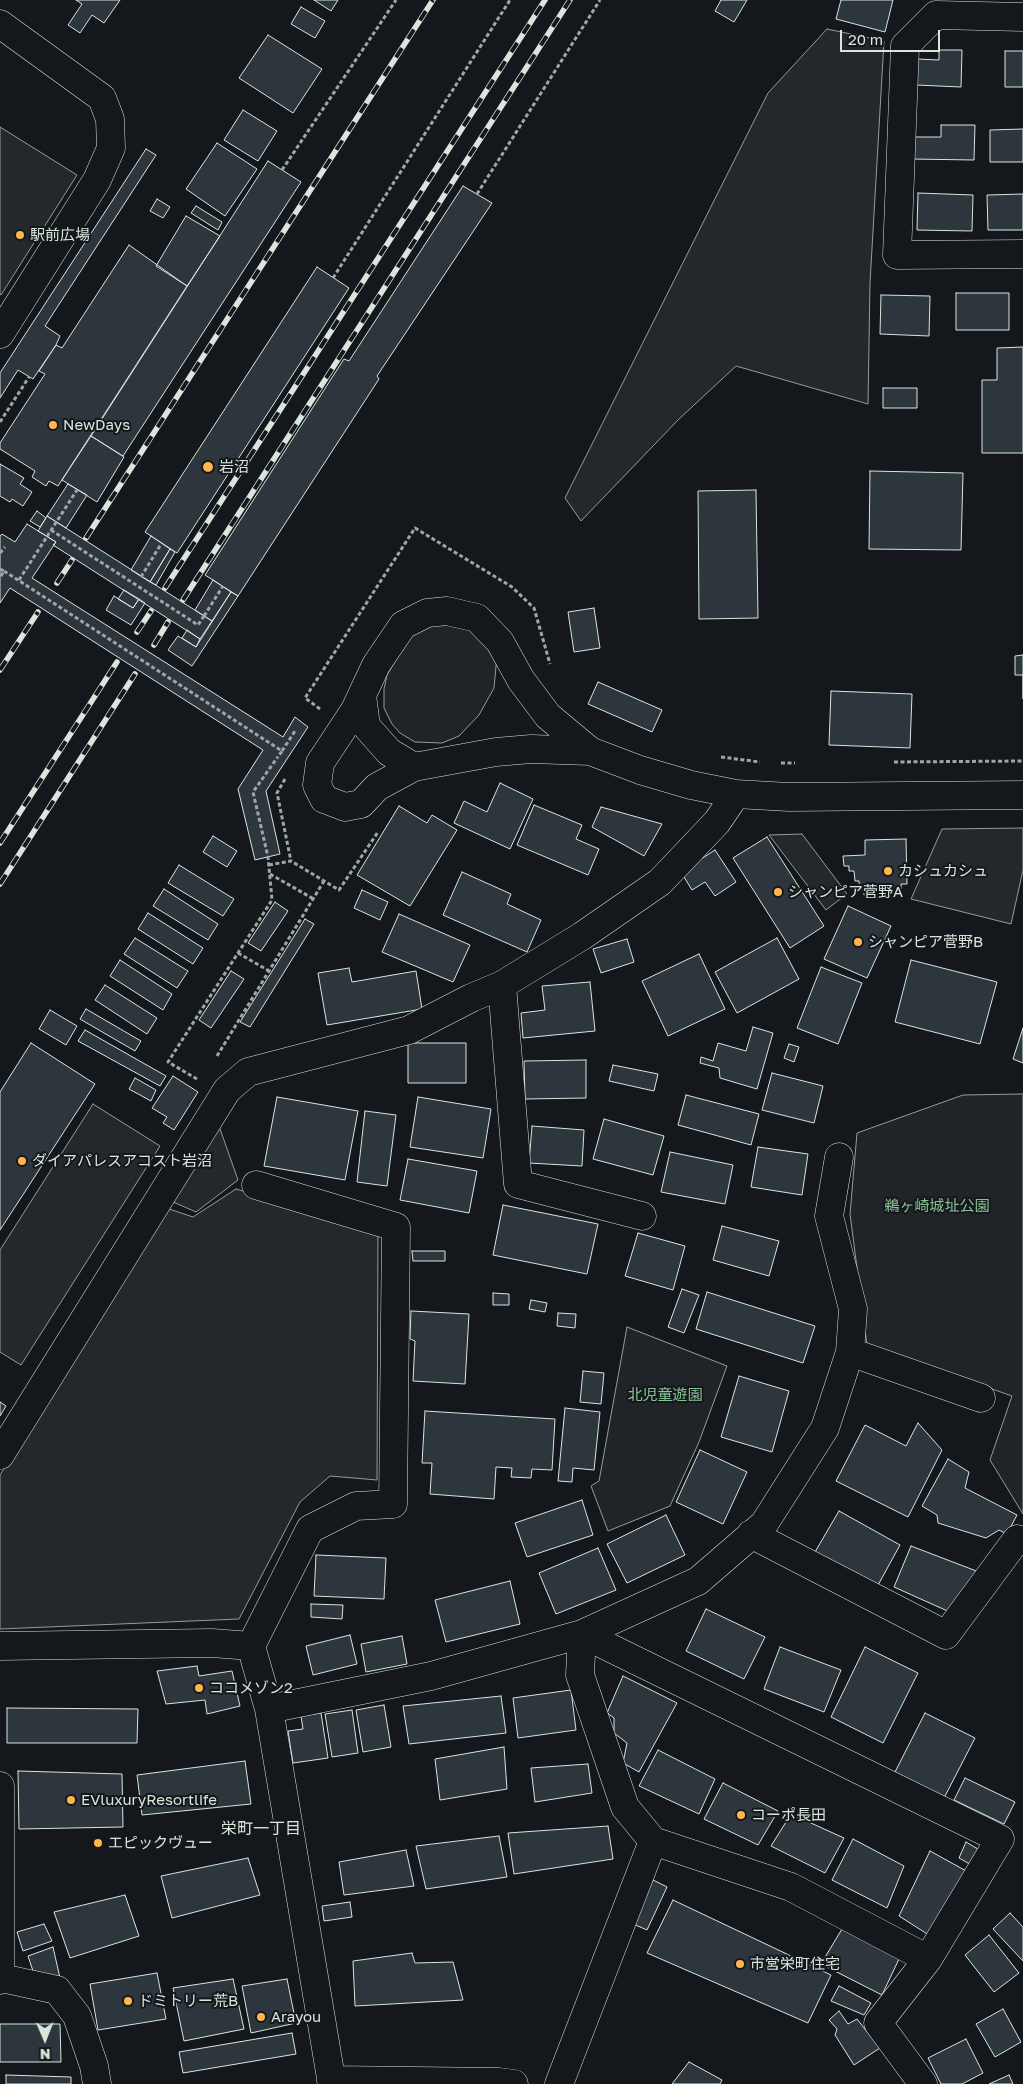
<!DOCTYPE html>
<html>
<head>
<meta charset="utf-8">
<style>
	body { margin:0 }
	#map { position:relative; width:1023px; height:2084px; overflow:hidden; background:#14181c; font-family:"Golos Text",sans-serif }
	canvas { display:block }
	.north { position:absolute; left:20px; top:2014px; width:50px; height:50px; -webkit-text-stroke:4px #14181c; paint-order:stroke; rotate:179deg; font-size:14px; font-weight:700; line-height:20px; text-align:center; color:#d8e6dc }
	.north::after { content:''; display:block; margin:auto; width:18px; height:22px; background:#d8e6dc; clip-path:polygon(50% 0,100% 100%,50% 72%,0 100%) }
	.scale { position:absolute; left:840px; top:30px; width:100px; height:22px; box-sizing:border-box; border:2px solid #d8e6dc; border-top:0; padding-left:6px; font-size:15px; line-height:18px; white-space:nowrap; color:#d8e6dc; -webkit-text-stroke:4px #14181c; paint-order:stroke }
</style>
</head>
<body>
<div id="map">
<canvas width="1023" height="2084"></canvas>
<div class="north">N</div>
<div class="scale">20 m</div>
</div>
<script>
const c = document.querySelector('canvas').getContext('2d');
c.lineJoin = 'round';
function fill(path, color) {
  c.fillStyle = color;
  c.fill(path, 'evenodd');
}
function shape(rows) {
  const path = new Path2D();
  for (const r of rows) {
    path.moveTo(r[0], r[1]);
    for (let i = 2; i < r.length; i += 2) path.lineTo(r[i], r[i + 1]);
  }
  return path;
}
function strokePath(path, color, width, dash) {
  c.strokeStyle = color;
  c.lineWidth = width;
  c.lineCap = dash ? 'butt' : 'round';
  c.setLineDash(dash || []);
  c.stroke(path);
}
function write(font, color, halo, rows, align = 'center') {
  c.font = font + ' "Golos Text","Noto Sans JP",sans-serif';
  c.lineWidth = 4;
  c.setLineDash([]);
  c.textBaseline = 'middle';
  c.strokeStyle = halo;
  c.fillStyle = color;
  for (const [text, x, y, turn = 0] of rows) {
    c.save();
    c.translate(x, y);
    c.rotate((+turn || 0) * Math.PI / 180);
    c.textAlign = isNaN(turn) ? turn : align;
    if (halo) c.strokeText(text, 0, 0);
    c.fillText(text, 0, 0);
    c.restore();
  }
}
const green = shape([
	[458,623,474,632,497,656,494,688,479,715,459,736,442,743,415,742,400,733,392,724,384,708,384,689,387,675,411,635,428,626,458,623],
	[1023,1094,1023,1514,990,1460,1012,1396,867,1345,850,1214,857,1133,963,1095,1023,1094],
	[627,1327,727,1366,699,1442,670,1506,608,1531,591,1486,599,1481,627,1327]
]);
fill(green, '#202428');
strokePath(green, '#939e99', 1);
const parking = shape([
	[827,29,884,41,870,283,868,404,736,366,678,420,581,521,565,498,768,93,827,29],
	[0,127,77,175,1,295,0,294,0,127],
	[1023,828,1023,870,1011,924,911,899,942,829,1023,828],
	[802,834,847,894,826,910,769,835,802,834],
	[93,1104,160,1146,21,1365,0,1352,0,1250,93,1104],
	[219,1126,238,1180,196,1212,171,1201,219,1126],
	[236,1189,378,1231,377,1480,330,1476,300,1502,239,1619,0,1629,0,1475,166,1208,193,1217,236,1189]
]);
fill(parking, '#24282b');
strokePath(parking, '#939e99', 1);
const building = shape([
	[76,0,120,0,104,23,92,15,80,33,68,25,82,4,76,0],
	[314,0,338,0,331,11,314,0],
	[721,0,747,0,734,22,715,11,721,0],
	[841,0,893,0,885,32,836,19,841,0],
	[301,7,325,21,315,38,291,24,301,7],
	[268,35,322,69,293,113,239,78,268,35],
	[939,50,962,50,961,87,916,85,917,59,939,60,939,50],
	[1005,51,1023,51,1023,87,1005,87,1005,51],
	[243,110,277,131,258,161,224,140,243,110],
	[941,125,975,125,974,160,912,159,913,137,941,137,941,125],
	[1023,129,1023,162,990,162,990,130,1023,129],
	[217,143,257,169,225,216,186,189,217,143],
	[146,149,156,155,45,326,60,336,56,345,33,379,18,370,0,398,0,373,146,149],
	[268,161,301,182,123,456,91,436,268,161],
	[463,186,492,203,377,376,379,379,238,596,205,575,344,359,349,361,463,186],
	[918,193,973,195,972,231,917,230,918,193],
	[1023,194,1023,230,988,230,987,195,1023,194],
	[157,199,170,207,163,218,150,211,157,199],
	[196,206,222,222,218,230,191,213,196,206],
	[186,216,220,236,187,286,156,266,186,216],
	[129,245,187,286,58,486,49,481,46,486,32,477,35,471,0,449,0,443,45,374,39,371,56,345,62,348,129,245],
	[317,267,349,288,177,553,145,532,317,267],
	[956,293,1009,293,1009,330,956,330,956,293],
	[881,295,930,296,929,336,880,334,881,295],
	[1023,347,1023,453,982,453,982,380,997,380,997,348,1023,347],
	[883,388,917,388,917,408,883,408,883,388],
	[91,436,124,457,97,502,62,480,91,436],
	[0,464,24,478,20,484,32,492,23,506,12,499,10,502,0,496,0,464],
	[870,471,963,473,961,550,869,549,870,471],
	[68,484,87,495,66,528,47,516,68,484],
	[756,490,758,618,699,619,698,491,756,490],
	[37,511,46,518,40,527,30,521,37,511],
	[47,516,212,621,200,639,53,545,56,542,38,531,47,516],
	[27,524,56,542,32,578,283,737,295,717,308,727,266,791,280,854,255,860,238,789,263,750,10,588,0,603,0,536,2,534,15,542,27,524],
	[151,536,170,549,150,582,131,570,151,536],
	[170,549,175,552,156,585,150,582,170,549],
	[213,580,231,592,212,621,195,610,213,580],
	[124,590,139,599,133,608,118,599,124,590],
	[231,592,238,596,192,666,168,650,178,636,196,647,231,592],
	[114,596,133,608,139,599,145,603,131,625,106,610,114,596],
	[594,608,600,648,574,652,568,612,594,608],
	[187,630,200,639,196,647,182,638,187,630],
	[1023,655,1023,699,1023,675,1015,675,1015,656,1023,655],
	[598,682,662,710,652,732,588,704,598,682],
	[831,691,912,694,910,748,829,745,831,691],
	[500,783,533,799,510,849,454,823,464,801,487,812,500,783],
	[534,805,582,825,576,839,599,849,588,875,517,845,534,805],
	[399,806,427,823,432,815,457,830,410,906,357,875,399,806],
	[601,807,662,824,644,856,592,827,601,807],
	[213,836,237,851,227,867,203,852,213,836],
	[767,837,824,926,790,948,733,858,767,837],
	[906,839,907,884,901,884,901,894,864,895,864,890,860,890,859,881,855,881,854,871,849,871,849,866,844,866,843,856,865,855,865,840,906,839],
	[715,850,736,882,715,896,705,882,692,890,681,872,715,850],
	[179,865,234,899,223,916,168,883,179,865],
	[462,872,511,894,507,904,541,920,527,952,443,915,462,872],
	[164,889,218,924,208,940,153,906,164,889],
	[362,890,388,902,380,920,354,908,362,890],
	[275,902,288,911,261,951,248,943,275,902],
	[848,906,891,926,867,978,824,959,848,906],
	[148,913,203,948,193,964,138,929,148,913],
	[399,914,470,945,453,982,382,952,399,914],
	[305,919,314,924,250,1027,240,1022,305,919],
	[135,938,188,971,177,988,124,954,135,938],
	[777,938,799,979,737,1013,715,972,777,938],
	[627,939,634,962,601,973,593,949,627,939],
	[699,954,725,1009,668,1036,642,981,699,954],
	[120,960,172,994,163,1010,110,976,120,960],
	[911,960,997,982,980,1044,895,1022,911,960],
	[821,967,862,983,838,1044,797,1028,821,967],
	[349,968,352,982,416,971,422,1009,327,1025,318,973,349,968],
	[231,971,244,979,211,1028,199,1020,231,971],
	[590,982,595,1031,523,1038,521,1013,545,1010,542,986,590,982],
	[105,985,157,1018,147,1034,95,1000,105,985],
	[86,1009,141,1041,135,1051,80,1019,86,1009],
	[50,1010,77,1026,66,1045,39,1029,50,1010],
	[753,1027,773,1033,757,1089,720,1078,719,1068,700,1063,701,1057,713,1061,718,1043,746,1051,753,1027],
	[1023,1028,1023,1063,1013,1059,1023,1028],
	[85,1030,166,1076,160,1086,78,1041,85,1030],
	[31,1043,95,1084,0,1230,0,1092,31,1043],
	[408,1043,466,1043,466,1083,408,1083,408,1043],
	[789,1044,799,1047,794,1062,784,1058,789,1044],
	[586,1060,586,1098,525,1099,524,1061,586,1060],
	[613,1065,658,1074,654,1091,609,1081,613,1065],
	[772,1073,823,1086,814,1123,762,1110,772,1073],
	[173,1076,198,1092,174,1130,163,1123,167,1117,152,1108,173,1076],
	[135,1078,156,1090,151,1101,129,1089,135,1078],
	[686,1095,759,1114,751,1145,678,1125,686,1095],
	[277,1097,358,1111,345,1180,264,1166,277,1097],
	[418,1097,491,1109,483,1158,410,1147,418,1097],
	[365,1111,396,1115,387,1186,357,1182,365,1111],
	[604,1119,664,1136,653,1175,593,1159,604,1119],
	[532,1126,584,1130,582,1166,529,1163,532,1126],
	[758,1147,808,1154,802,1195,751,1187,758,1147],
	[670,1152,733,1165,725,1204,661,1192,670,1152],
	[408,1159,477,1171,469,1213,400,1200,408,1159],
	[503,1205,598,1224,587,1274,493,1255,503,1205],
	[722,1226,779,1241,769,1276,713,1260,722,1226],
	[638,1233,685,1246,673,1290,625,1276,638,1233],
	[412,1251,445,1251,445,1261,413,1261,412,1251],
	[682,1289,699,1295,684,1333,668,1327,682,1289],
	[707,1292,815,1326,803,1363,696,1329,707,1292],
	[493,1293,509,1294,509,1305,493,1305,493,1293],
	[531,1300,547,1303,545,1312,529,1309,531,1300],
	[411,1311,469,1314,465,1384,413,1381,415,1341,410,1339,411,1311],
	[558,1313,576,1314,575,1328,557,1326,558,1313],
	[583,1371,604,1373,601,1404,580,1402,583,1371],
	[739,1376,789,1391,772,1452,721,1437,739,1376],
	[0,1402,6,1406,0,1416,0,1402],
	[565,1408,600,1412,594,1470,573,1468,572,1482,558,1481,565,1408],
	[425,1411,555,1419,552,1470,532,1469,531,1478,511,1477,512,1468,496,1467,494,1499,430,1494,432,1463,422,1463,425,1411],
	[918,1423,942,1450,908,1517,836,1481,865,1425,906,1446,918,1423],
	[700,1450,747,1472,723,1524,676,1502,700,1450],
	[948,1459,969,1472,965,1488,1017,1515,1007,1534,999,1530,986,1538,938,1523,937,1515,922,1506,948,1459],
	[582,1500,593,1535,527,1557,515,1523,582,1500],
	[839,1511,900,1545,877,1587,815,1552,839,1511],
	[666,1515,685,1555,627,1583,607,1544,666,1515],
	[911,1546,979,1572,952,1613,894,1587,911,1546],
	[598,1548,616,1590,556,1614,539,1573,598,1548],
	[316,1555,386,1558,384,1599,314,1596,316,1555],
	[510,1581,520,1624,446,1642,435,1600,510,1581],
	[311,1604,343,1605,342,1619,311,1617,311,1604],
	[706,1609,765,1637,744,1679,686,1651,706,1609],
	[350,1635,357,1664,313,1675,306,1646,350,1635],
	[402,1636,407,1664,366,1672,361,1644,402,1636],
	[780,1647,841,1670,824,1712,764,1689,780,1647],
	[865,1647,918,1673,883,1743,831,1717,865,1647],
	[197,1666,199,1676,232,1671,240,1706,207,1714,205,1700,166,1704,157,1671,197,1666],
	[623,1676,677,1703,639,1772,623,1763,627,1743,614,1733,614,1718,607,1713,623,1676],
	[571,1690,576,1730,518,1738,513,1698,571,1690],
	[501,1696,506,1733,409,1744,403,1706,501,1696],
	[384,1705,391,1747,363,1752,356,1710,384,1705],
	[7,1708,138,1709,137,1743,7,1743,7,1708],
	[352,1710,358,1753,332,1757,325,1714,352,1710],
	[321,1713,328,1758,293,1763,288,1731,303,1729,301,1716,321,1713],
	[925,1713,975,1738,944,1798,895,1772,925,1713],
	[504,1747,507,1789,440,1800,435,1759,504,1747],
	[658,1750,715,1779,699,1814,639,1786,658,1750],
	[245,1761,251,1804,142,1815,137,1775,245,1761],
	[588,1764,592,1793,535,1802,531,1768,588,1764],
	[18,1771,122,1774,123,1827,19,1829,18,1771],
	[965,1778,1015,1802,1004,1824,954,1800,965,1778],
	[723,1783,778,1811,758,1845,704,1819,723,1783],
	[791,1814,844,1838,825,1873,771,1846,791,1814],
	[608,1826,613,1859,514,1874,508,1833,608,1826],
	[499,1836,507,1877,426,1889,416,1846,499,1836],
	[853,1839,904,1866,887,1908,832,1880,853,1839],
	[966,1842,983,1852,975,1867,959,1858,966,1842],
	[406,1850,414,1886,344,1895,339,1862,406,1850],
	[930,1851,968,1872,932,1937,899,1916,930,1851],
	[248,1858,260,1895,172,1918,161,1876,248,1858],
	[653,1880,667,1887,647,1930,631,1923,653,1880],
	[125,1895,139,1936,70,1958,54,1912,125,1895],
	[673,1900,831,1975,808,2023,647,1953,673,1900],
	[350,1902,352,1917,324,1921,322,1906,350,1902],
	[1010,1913,1023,1927,1023,1961,993,1929,1010,1913],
	[44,1924,52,1941,23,1951,17,1932,44,1924],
	[842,1929,899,1959,882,1995,821,1964,842,1929],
	[989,1935,1019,1973,994,1992,965,1955,989,1935],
	[53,1947,60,1978,33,1971,28,1956,53,1947],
	[412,1953,415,1963,453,1962,463,2000,355,2006,353,1961,412,1953],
	[157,1973,166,2019,98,2030,90,1984,157,1973],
	[233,1979,244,2029,184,2041,173,1988,233,1979],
	[287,1979,296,2023,251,2033,242,1986,287,1979],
	[839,1986,871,2003,864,2015,831,2001,839,1986],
	[1003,2009,1021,2042,995,2057,976,2024,1003,2009],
	[839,2011,848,2024,857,2019,880,2048,854,2065,835,2035,837,2029,829,2020,839,2011],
	[0,2024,60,2024,61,2062,0,2062,0,2024],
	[292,2033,296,2054,183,2073,179,2052,292,2033],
	[966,2039,983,2073,962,2084,941,2084,928,2058,966,2039],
	[689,2062,722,2080,720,2084,672,2084,689,2062],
	[6,2075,71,2077,71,2084,6,2084,6,2075],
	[1009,2075,1013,2084,989,2084,1009,2075]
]);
fill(building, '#2c363c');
strokePath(building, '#d8e6dc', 1);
const minor = shape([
	[1023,17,936,15,905,46,897,255,1023,254],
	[0,24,102,98,110,119,111,148,97,180,0,334],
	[362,695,366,726,389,752,414,767],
	[590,751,548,716,521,680,500,642,477,618,447,611,427,613,403,625,376,665,355,710,320,763,317,785,324,799,345,807,361,804,377,787,414,767,496,752,531,749,590,751,640,770,691,785,736,794,789,797,1023,795],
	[502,985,518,1184,642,1216],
	[850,1352,981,1398],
	[0,1455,227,1090,248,1072,409,1030,471,998,502,985,582,936,660,882,717,822,736,794],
	[751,1534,946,1635,1017,1539,1023,1541],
	[0,1646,212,1643,251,1646,269,1709,332,2084],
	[251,1646,310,1529,356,1506,393,1504,396,1227,256,1185],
	[269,1709,431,1676,582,1634,1000,1839,928,1959,791,1887,653,1841],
	[0,1786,0,1980],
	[1,1978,57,1990,77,2016,94,2066,97,2084],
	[331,2080,499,2082,514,2084],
	[559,2084,653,1841,625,1807,580,1675,582,1634,698,1581,764,1524,825,1428,850,1352,853,1309,829,1216,839,1157],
	[923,2084,878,2023,928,1959]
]);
strokePath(minor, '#d8e6dc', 29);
strokePath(shape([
	[282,170,396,0],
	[477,194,600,0],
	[333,278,510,0],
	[0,422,29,377],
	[0,553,5,547],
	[0,569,4,571,0,578],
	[141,577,161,544],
	[19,580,77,490],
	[204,616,223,586],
	[320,709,305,698,415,528,512,587,534,608,550,664],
	[282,751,295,731],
	[721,757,760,762],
	[894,762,1023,761],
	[781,763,795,763],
	[285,779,277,793,291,861],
	[269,865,291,861,339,890,378,832],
	[270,874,312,898],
	[238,953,269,971],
	[217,1056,324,881],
	[197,1079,168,1062,272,900,268,857,253,792,277,758]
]), '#9da8a2', 3, [4, 2.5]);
strokePath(minor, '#14181c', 28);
const rail = shape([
	[86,538,433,0],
	[57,583,72,560],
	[165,588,545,0],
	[183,600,570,0],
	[137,632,151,611],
	[154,645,168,622],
	[0,670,38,612],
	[0,843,117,662],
	[0,884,135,674]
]);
strokePath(rail, '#d8e6dc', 5.5);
strokePath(rail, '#14181c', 4, [11]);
strokePath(shape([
	[51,530,198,625,204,616],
	[4,571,282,751,277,758]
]), '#9da8a2', 3, [4, 2.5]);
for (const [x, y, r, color] of [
	[20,235,5,"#ffb74d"],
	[53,425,5,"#ffb74d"],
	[208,467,6,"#ffb74d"],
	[888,871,5,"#ffb74d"],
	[778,892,5,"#ffb74d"],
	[858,942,5,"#ffb74d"],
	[22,1161,5,"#ffb74d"],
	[199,1688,5,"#ffb74d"],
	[71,1800,5,"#ffb74d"],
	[741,1815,5,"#ffb74d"],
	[98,1843,5,"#ffb74d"],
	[740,1964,5,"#ffb74d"],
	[128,2001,5,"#ffb74d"],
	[261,2017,5,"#ffb74d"]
]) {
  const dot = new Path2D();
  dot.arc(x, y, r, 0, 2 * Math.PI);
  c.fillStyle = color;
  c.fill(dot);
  strokePath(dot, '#14181c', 2);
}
write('15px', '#d8e6dc', '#14181c', [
	["駅前広場",30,235],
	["NewDays",63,425],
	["岩沼",219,467],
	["カシュカシュ",898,871],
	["シャンピア菅野A",788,892],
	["シャンピア菅野B",868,942],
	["ダイアパレスアコスト岩沼",32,1161],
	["ココメゾン2",209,1688],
	["EVluxuryResortlife",81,1800],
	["コーポ長田",751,1815],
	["エピックヴュー",108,1843],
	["市営栄町住宅",750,1964],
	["ドミトリー荒B",138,2001],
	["Arayou",271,2017]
], 'left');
write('15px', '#8ac095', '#14181c', [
	["鵜ヶ崎城址公園",937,1206],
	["北児童遊園",665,1395]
]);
write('16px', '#d8e6dc', '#14181c', [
	["栄町一丁目",261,1829]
]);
</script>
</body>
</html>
